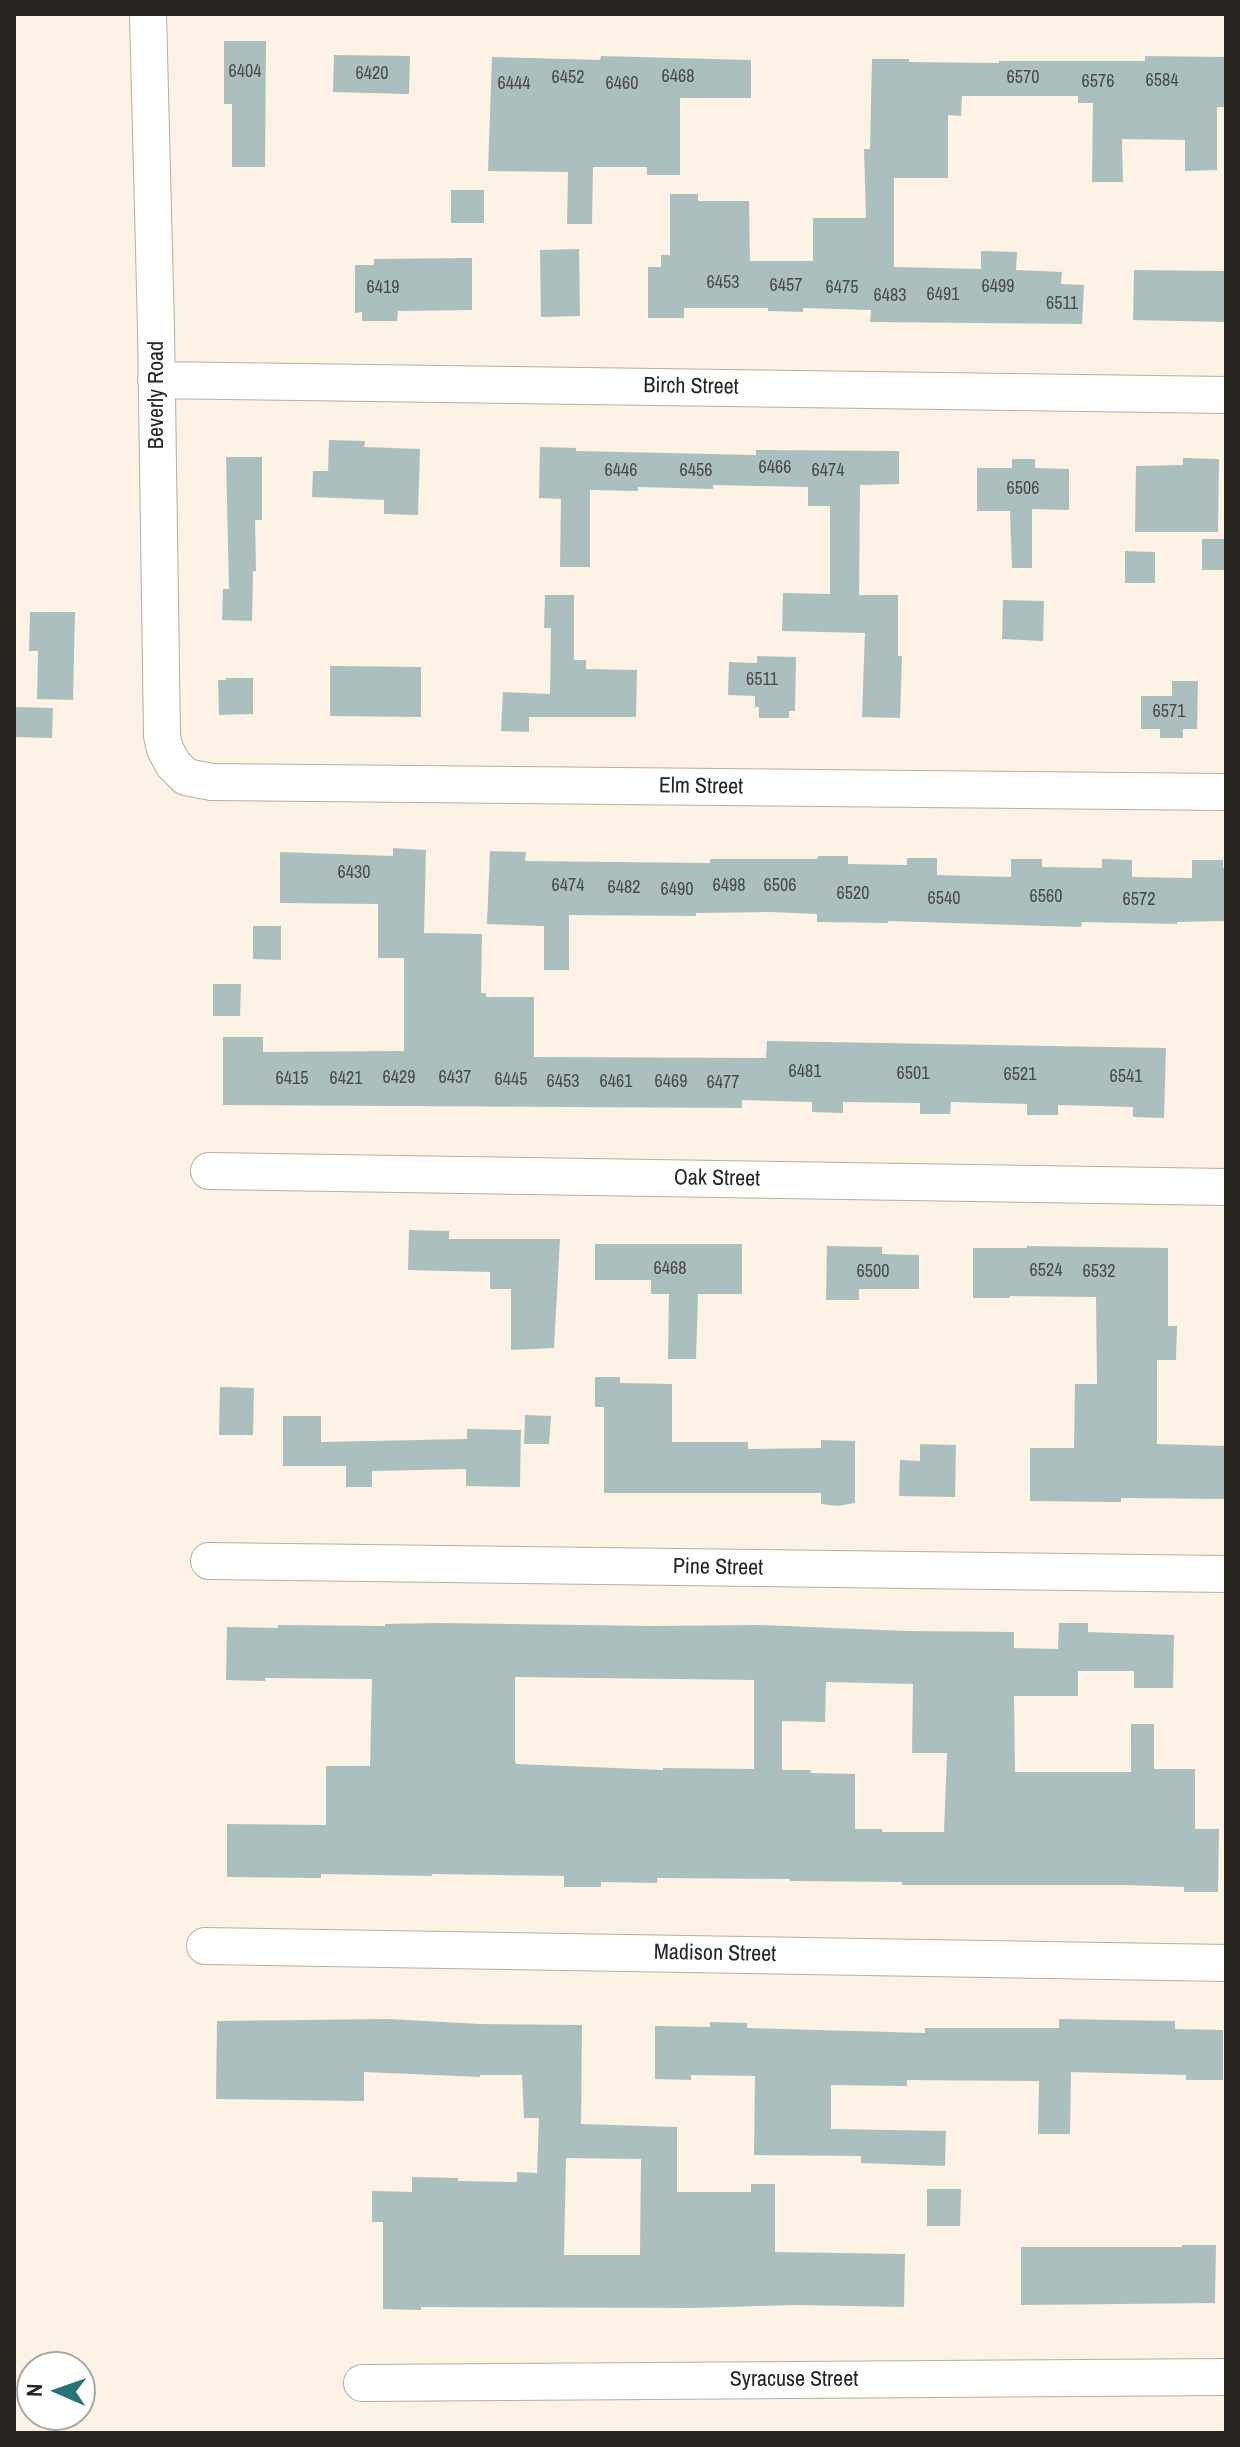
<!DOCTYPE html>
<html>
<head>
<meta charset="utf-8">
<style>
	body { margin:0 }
	#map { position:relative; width:1240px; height:2447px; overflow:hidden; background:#fdf2e6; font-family:"Archivo Narrow",sans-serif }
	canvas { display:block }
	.frame { position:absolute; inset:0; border:16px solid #282420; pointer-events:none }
	.north { position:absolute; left:16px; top:2351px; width:80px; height:80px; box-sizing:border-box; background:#fff; border:2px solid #a9a7a6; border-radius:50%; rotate:272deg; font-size:22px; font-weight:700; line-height:32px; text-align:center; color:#282420 }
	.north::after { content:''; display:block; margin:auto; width:28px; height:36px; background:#287374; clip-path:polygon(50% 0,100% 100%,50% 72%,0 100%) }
</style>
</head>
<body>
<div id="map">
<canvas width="1240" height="2447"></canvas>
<div class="frame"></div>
<div class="north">N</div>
</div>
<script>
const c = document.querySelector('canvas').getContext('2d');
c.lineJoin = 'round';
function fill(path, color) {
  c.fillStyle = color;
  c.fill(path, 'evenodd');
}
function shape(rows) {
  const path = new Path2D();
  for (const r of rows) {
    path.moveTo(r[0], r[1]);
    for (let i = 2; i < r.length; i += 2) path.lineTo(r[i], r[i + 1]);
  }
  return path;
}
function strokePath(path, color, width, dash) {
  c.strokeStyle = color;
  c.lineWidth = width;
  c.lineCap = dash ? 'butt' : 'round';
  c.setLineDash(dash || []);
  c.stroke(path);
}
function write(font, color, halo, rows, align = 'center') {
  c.font = font + ' "Archivo Narrow",sans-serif';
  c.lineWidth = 6;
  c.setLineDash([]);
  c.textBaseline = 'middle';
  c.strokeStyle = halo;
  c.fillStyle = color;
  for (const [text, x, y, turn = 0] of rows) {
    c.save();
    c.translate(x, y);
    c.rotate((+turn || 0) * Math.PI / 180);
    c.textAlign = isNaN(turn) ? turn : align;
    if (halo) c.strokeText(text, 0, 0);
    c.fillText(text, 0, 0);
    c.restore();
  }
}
fill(shape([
	[224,41,266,41,265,167,232,167,232,104,224,104],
	[334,55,410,56,409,94,333,92],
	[601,56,751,60,751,98,680,98,680,175,647,175,647,167,593,167,592,224,567,224,568,172,488,171,492,57,600,60],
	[1145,56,1226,57,1226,107,1217,107,1217,170,1185,171,1185,140,1122,139,1123,182,1092,182,1093,103,1078,103,1078,96,962,96,961,116,948,115,948,178,894,178,894,267,981,269,981,251,1017,252,1016,270,1062,272,1061,284,1084,285,1082,324,870,322,871,310,803,308,803,312,768,311,768,308,684,308,684,318,648,318,648,267,661,267,661,255,670,255,670,194,698,194,698,201,749,201,750,261,813,261,813,218,866,218,864,149,870,149,872,59,909,59,909,62,999,63,999,61,1145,61],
	[451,190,484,190,484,223,451,223],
	[579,249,580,316,541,317,540,250],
	[472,258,472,310,398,311,397,321,362,321,362,312,355,313,355,265,374,265,374,259],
	[1134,270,1224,271,1224,322,1133,320],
	[329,440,365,441,364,447,420,449,418,515,384,514,384,500,312,497,313,471,328,471],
	[540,447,576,448,576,451,756,455,756,450,899,451,899,484,860,485,859,595,898,595,898,656,902,656,900,718,862,717,865,633,782,631,783,593,830,594,830,506,808,506,808,487,713,485,713,489,638,487,638,491,590,490,590,567,560,567,561,499,539,498],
	[226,457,262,457,262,520,255,520,256,571,253,571,252,621,222,620,223,589,229,589],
	[1183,458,1219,459,1218,532,1135,532,1136,466,1183,465],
	[1012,459,1035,459,1035,468,1069,469,1069,510,1032,509,1032,568,1012,568,1010,511,977,511,977,468,1012,468],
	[1202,539,1226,539,1226,570,1202,570],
	[1125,551,1155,552,1155,583,1125,583],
	[545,595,574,595,574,660,586,660,586,669,637,670,636,717,529,717,529,732,501,731,503,692,550,694,551,628,544,628],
	[1003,600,1044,601,1043,641,1002,639],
	[30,612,75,612,73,700,37,699,38,651,29,651],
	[757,656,796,657,795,711,789,711,789,718,759,718,759,707,755,707,755,696,728,695,729,662,757,663],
	[330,666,421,667,421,717,330,716],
	[226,678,253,678,253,714,219,715,218,680,226,680],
	[1172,681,1198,681,1197,729,1183,729,1183,738,1160,738,1160,729,1141,729,1141,696,1172,696],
	[15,707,53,708,52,738,14,737],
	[393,848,426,850,424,933,482,934,481,993,486,993,486,997,534,997,534,1057,766,1058,767,1041,1166,1048,1164,1118,1133,1117,1133,1107,1058,1105,1058,1115,1027,1115,1027,1104,951,1102,950,1114,920,1114,920,1103,843,1102,843,1113,812,1112,812,1102,742,1100,742,1108,223,1105,223,1037,263,1037,263,1052,404,1051,404,958,378,958,378,904,280,903,280,852,393,856],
	[490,851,526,852,525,861,710,863,710,859,817,859,818,856,848,856,848,864,907,865,907,858,937,858,937,875,1011,877,1011,859,1042,859,1042,867,1102,868,1102,859,1132,860,1132,877,1192,878,1192,860,1223,860,1223,868,1226,868,1226,921,1177,922,1177,924,1082,922,1081,927,888,921,888,923,817,922,817,914,770,912,696,913,696,916,569,915,569,970,544,970,544,926,487,924],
	[253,926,281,926,281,960,253,959],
	[213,984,241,984,240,1016,213,1016],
	[409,1230,449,1231,449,1239,560,1239,554,1348,511,1350,511,1289,490,1289,490,1272,408,1270],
	[595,1244,742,1244,742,1294,698,1294,696,1359,668,1359,669,1294,651,1294,651,1280,595,1280],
	[827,1246,882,1247,882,1254,919,1255,919,1289,859,1289,859,1300,826,1300],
	[1027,1246,1168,1248,1168,1326,1177,1326,1176,1360,1157,1360,1157,1444,1226,1446,1226,1499,1121,1498,1121,1502,1030,1501,1030,1448,1074,1448,1075,1384,1097,1384,1096,1297,1010,1296,1010,1298,973,1298,973,1248,1027,1248],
	[595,1377,620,1377,620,1383,672,1384,672,1442,748,1442,748,1449,821,1448,821,1440,855,1441,855,1503,838,1506,821,1504,821,1493,604,1493,604,1407,595,1407],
	[220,1387,254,1388,253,1435,219,1435],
	[525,1415,551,1416,549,1444,524,1444],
	[283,1416,321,1416,321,1442,467,1439,467,1429,521,1430,520,1487,466,1486,466,1469,372,1471,372,1487,346,1487,346,1466,283,1466],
	[920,1444,956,1445,955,1497,899,1496,900,1460,920,1461],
	[439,1623,653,1626,760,1625,907,1631,1014,1632,1014,1648,1058,1649,1059,1623,1088,1623,1088,1632,1174,1635,1173,1688,1134,1688,1134,1671,1078,1671,1078,1696,1014,1696,1015,1772,1131,1772,1131,1724,1154,1724,1154,1769,1195,1769,1195,1829,1219,1829,1218,1892,1184,1892,1184,1887,1125,1885,902,1885,902,1882,790,1881,790,1879,657,1878,657,1883,601,1882,601,1887,564,1887,564,1876,432,1874,432,1876,321,1874,321,1878,227,1877,227,1824,326,1825,326,1766,370,1766,372,1679,265,1678,265,1681,226,1680,227,1627,278,1628,278,1625,385,1626,385,1624],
	[515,1677,754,1680,754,1769,663,1768,663,1770,517,1764,515,1762],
	[826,1682,913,1684,912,1753,947,1753,944,1832,882,1832,882,1829,855,1829,855,1774,810,1773,811,1770,782,1770,782,1721,825,1722],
	[388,2019,480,2024,582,2025,581,2124,677,2127,677,2192,751,2192,751,2184,775,2184,775,2252,905,2254,904,2307,797,2305,690,2308,421,2307,421,2310,383,2309,383,2222,372,2222,372,2191,412,2192,412,2177,458,2178,458,2181,517,2182,517,2172,537,2173,539,2118,524,2118,522,2075,480,2075,480,2077,364,2072,364,2101,216,2099,217,2021],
	[566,2158,641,2159,640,2255,564,2255],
	[1059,2019,1175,2021,1175,2029,1223,2030,1223,2080,1186,2080,1186,2075,1071,2072,1070,2134,1038,2134,1039,2081,907,2080,907,2086,831,2085,831,2129,946,2131,945,2166,861,2163,861,2156,754,2155,755,2076,691,2075,691,2080,655,2079,655,2026,710,2027,710,2022,747,2023,747,2028,925,2033,925,2028,1059,2028],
	[927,2189,961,2189,960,2226,927,2226],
	[1182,2245,1216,2245,1215,2303,1021,2305,1021,2247,1182,2247]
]), '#acbfbf');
const minor = shape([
	[148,14,156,328,162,736,165,749,173,764,186,777,212,782,1226,792],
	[156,380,1226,395],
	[209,1171,1226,1187],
	[209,1561,1226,1574],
	[205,1946,1226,1963],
	[362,2383,1226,2377]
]);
strokePath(minor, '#b8aea2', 38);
strokePath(minor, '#fff', 36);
write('18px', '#494b48', null, [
	["6404",245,72],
	["6420",372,74],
	["6468",678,77],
	["6452",568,78],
	["6570",1023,78],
	["6584",1162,81],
	["6576",1098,82],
	["6444",514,84],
	["6460",622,84],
	["6453",723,283],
	["6457",786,286],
	["6499",998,287],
	["6419",383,288],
	["6475",842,288],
	["6491",943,295],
	["6483",890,296],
	["6511",1062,304],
	["6466",775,468],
	["6446",621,471],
	["6456",696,471],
	["6474",828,471],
	["6506",1023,489],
	["6511",762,680],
	["6571",1169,712],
	["6430",354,873],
	["6474",568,886],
	["6498",729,886],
	["6506",780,886],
	["6482",624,888],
	["6490",677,890],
	["6520",853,894],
	["6560",1046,897],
	["6540",944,899],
	["6572",1139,900],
	["6481",805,1072],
	["6501",913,1074],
	["6521",1020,1075],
	["6541",1126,1077],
	["6429",399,1078],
	["6437",455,1078],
	["6415",292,1079],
	["6421",346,1079],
	["6445",511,1080],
	["6453",563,1082],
	["6461",616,1082],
	["6469",671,1082],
	["6477",723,1083],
	["6468",670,1269],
	["6524",1046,1271],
	["6500",873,1272],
	["6532",1099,1272]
]);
write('22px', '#282420', '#fff', [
	["Birch Street",691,387,1],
	["Beverly Road",157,395,-90],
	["Elm Street",701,787,1],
	["Oak Street",717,1179,1],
	["Pine Street",718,1568,1],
	["Madison Street",715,1954,1],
	["Syracuse Street",794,2380]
]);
</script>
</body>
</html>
